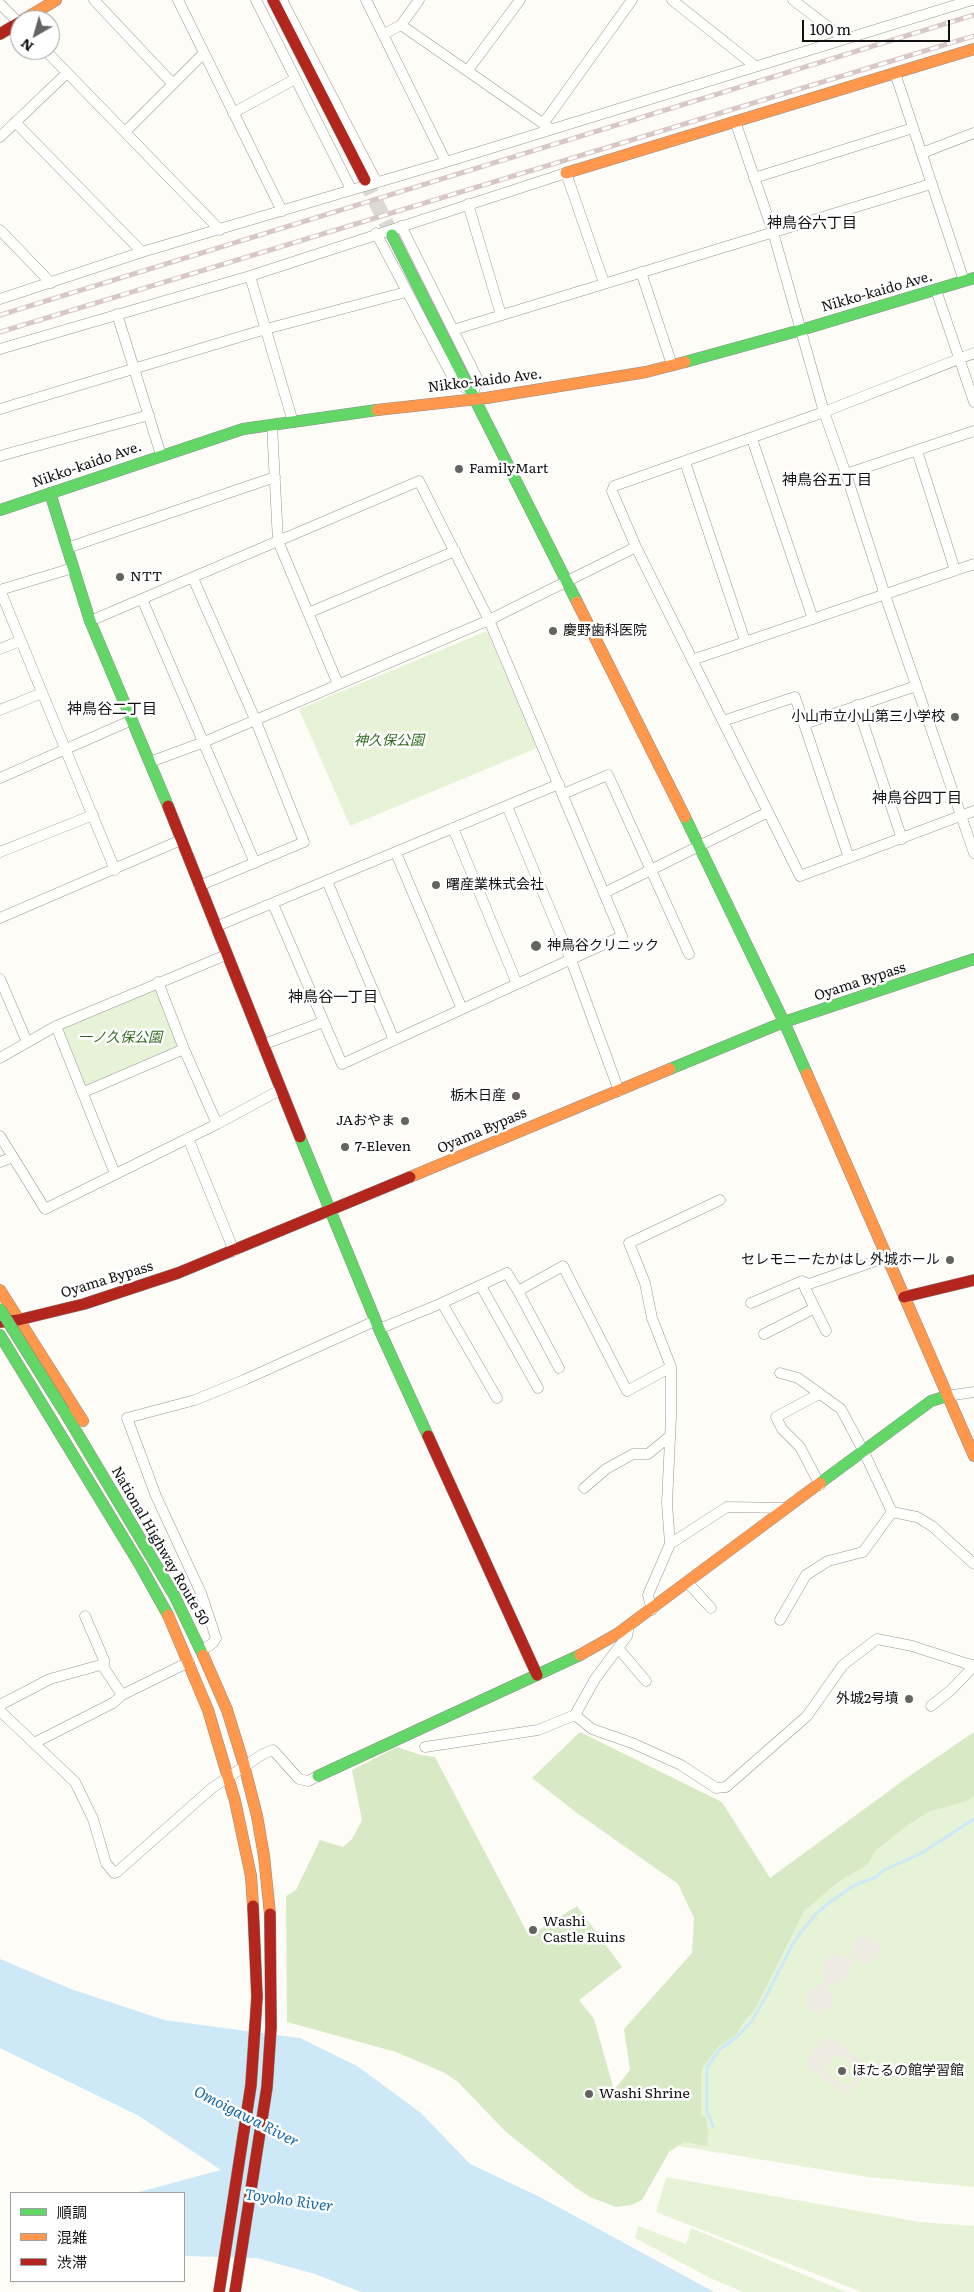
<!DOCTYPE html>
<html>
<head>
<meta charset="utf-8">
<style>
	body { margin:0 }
	#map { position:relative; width:974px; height:2292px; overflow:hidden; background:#fdfcf7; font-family:Literata,"Noto Sans JP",serif }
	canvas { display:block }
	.legend { position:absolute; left:10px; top:2192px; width:175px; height:90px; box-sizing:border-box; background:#fff; border:1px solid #a0a0a0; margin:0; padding:6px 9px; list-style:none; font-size:15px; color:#111 }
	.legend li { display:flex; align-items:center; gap:10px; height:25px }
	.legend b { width:25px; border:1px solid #a0a0a0 }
	.north { position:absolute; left:10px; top:10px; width:50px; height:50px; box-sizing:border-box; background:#fff; border:1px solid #a0a0a0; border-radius:50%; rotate:218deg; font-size:14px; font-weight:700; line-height:20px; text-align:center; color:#111 }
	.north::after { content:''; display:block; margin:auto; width:18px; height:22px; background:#646362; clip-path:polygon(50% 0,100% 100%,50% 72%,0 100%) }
	.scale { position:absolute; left:802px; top:20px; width:148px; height:22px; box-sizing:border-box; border:2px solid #111; border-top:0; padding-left:6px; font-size:15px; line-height:18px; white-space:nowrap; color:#111; -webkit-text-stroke:4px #fff; paint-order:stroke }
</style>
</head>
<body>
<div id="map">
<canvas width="974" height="2292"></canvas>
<ul class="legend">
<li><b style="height:6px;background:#63d668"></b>順調</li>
<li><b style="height:6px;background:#ff974d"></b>混雑</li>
<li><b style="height:6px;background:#b3261e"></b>渋滞</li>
</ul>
<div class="north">N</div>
<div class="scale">100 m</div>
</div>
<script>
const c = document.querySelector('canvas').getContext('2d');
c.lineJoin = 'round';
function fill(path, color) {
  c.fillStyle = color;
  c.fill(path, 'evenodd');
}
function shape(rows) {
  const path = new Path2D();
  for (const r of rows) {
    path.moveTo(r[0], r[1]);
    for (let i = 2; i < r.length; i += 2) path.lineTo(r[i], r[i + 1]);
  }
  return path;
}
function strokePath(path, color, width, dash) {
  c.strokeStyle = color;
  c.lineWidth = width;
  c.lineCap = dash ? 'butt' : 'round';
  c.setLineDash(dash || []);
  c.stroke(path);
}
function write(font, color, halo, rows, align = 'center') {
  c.font = font + ' Literata,"Noto Sans JP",serif';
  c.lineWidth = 5;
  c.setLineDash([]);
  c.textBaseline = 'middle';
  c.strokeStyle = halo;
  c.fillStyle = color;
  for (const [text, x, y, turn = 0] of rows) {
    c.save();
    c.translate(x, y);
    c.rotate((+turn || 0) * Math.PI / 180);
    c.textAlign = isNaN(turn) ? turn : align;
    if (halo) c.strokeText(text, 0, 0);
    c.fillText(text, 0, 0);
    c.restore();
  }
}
fill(shape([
	[487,631,537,748,350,826,299,709],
	[155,988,180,1048,85,1087,60,1028],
	[974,1772,974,2187,868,2177,678,2146,691,2088,708,2045,804,1895],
	[666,2177,920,2222,974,2226,974,2292,862,2292,656,2212],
	[638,2226,686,2244,691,2228,846,2292,743,2292,710,2278,635,2238]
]), '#e7f3d7');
fill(shape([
	[580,1732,722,1802,770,1878,908,1777,974,1732,974,1796,967,1801,930,1811,909,1824,876,1850,868,1864,838,1882,804,1911,754,2011,742,2024,736,2035,719,2046,703,2067,701,2073,701,2114,706,2118,708,2129,707,2146,684,2142,669,2152,642,2200,631,2205,616,2207,590,2197,576,2188,505,2131,459,2083,445,2073,396,2052,287,2022,286,1896,296,1890,320,1840,343,1847,352,1839,362,1820,352,1770,397,1747,421,1755,435,1757,529,1936,577,1906,622,1967,579,2000,594,2019,614,2090,630,2070,624,2029,692,1953,694,1918,678,1884,577,1813,532,1778]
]), '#d8eac5');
fill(shape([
	[861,1936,869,1936,877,1941,880,1950,877,1959,869,1964,853,1961,850,1966,850,1972,841,1983,829,1984,828,1987,833,2000,830,2009,818,2014,809,2011,805,2004,805,1995,810,1989,824,1983,825,1980,821,1972,822,1964,831,1953,849,1957,852,1954,854,1941],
	[828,2037,836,2040,866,2066,865,2074,848,2094,840,2092,810,2068,807,2062,808,2057,822,2038],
	[837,2053,861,2072,848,2088,824,2070]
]), '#edebe2');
fill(shape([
	[0,1959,71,1989,164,2020,300,2038,357,2066,421,2113,470,2164,538,2196,714,2292,361,2292,315,2274,257,2258,184,2256,184,2193,135,2193,221,2170,139,2116,0,2048]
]), '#cde8f7');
strokePath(shape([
	[713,2126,707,2111,707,2067,720,2049,737,2037,751,2022,764,2000,795,1940,815,1915,827,1904,855,1885,876,1877,884,1870,920,1854,974,1819]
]), '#cde8f7', 3);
strokePath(shape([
	[365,180,392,235]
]), '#dad9d4', 15, [15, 8]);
const street = shape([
	[94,0,173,84],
	[178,0,282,211],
	[256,0,351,189],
	[282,0,376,181],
	[672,0,755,66],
	[793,0,844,39],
	[0,4,20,24],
	[401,25,551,129],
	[384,34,401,25,419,0],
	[45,50,220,230],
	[468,70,520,0],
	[895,73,964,281],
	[233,113,295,79],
	[735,121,773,232,824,412,846,474,885,595,974,853],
	[15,122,142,252],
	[543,124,632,0],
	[125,132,203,54],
	[0,137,67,73],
	[922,153,974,133],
	[446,162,972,0],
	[754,178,913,128],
	[468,204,501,315],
	[0,230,51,283],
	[376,233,454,380,473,393,478,380,401,226],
	[641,272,672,365],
	[250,276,293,422],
	[936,290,974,402],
	[0,299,142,252,446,162,366,0],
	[117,314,161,455],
	[453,330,931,184],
	[0,349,250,276,566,173,604,283],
	[974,353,824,412,614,486,612,491,636,547,800,876,974,811],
	[0,409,266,329,406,292],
	[272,425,278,541,338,684],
	[752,439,813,619],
	[917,451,955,570],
	[0,456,149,415],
	[685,462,745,641],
	[846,474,974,431],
	[67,548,275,477],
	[193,578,255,719,304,842,199,886],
	[0,590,115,870],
	[0,590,73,568],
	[142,599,255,863],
	[308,613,455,551],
	[90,621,419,481,489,620,622,936,342,1064,273,904],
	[0,649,20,641],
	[692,660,974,564],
	[857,705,902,839],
	[0,710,42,693],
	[723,721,795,697,849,858],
	[804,724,916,686],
	[150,762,204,742,489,620,636,547],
	[0,778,132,720],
	[563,794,608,775,689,954],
	[507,806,571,960,619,1091],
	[453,828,517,984],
	[0,852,93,815],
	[396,853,462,1009],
	[327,881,394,1040],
	[604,893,768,812],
	[0,918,181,840],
	[215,927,559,784],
	[0,979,27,1042],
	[158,982,184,1049,217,1124],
	[56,1026,115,1174],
	[262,1045,323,1022],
	[0,1058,56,1026,226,955],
	[84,1092,184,1049],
	[0,1136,45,1209,217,1124,280,1090],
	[188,1138,234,1251],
	[0,1162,13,1157],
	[481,1286,538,1388],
	[518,1291,559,1368],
	[442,1303,497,1398],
	[751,1303,802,1281,809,1284],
	[379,1329,442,1303,507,1273,518,1291,563,1266,627,1391,671,1367],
	[826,1331,805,1288,809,1284,887,1257],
	[764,1334,815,1308],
	[780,1373,798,1378,841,1409,864,1452,892,1512,917,1517,932,1526,974,1564],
	[819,1394,776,1417,782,1429,800,1447,820,1485],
	[947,1396,974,1392],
	[584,1488,606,1469,633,1454,648,1454,670,1436],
	[670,1544,727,1507,787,1508],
	[688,1583,711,1608],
	[652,1610,648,1595,670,1544,667,1503,671,1417,671,1367,652,1318,645,1283,629,1243,720,1200],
	[780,1620,806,1575,828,1561,863,1552,892,1512],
	[618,1648,646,1681],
	[201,1651,213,1643,216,1638,201,1593,156,1496,127,1418,195,1400,244,1380,375,1321],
	[102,1665,122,1695],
	[0,1705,50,1679,104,1664,104,1660,85,1616],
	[931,1706,951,1690,973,1667],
	[0,1711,75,1782,93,1819,106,1863,114,1873,117,1872,212,1788,263,1754,273,1750,299,1779,308,1781,318,1776],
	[575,1715,592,1729,632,1743,681,1765,716,1788,726,1787,807,1716,843,1665,877,1639,912,1646,974,1666],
	[34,1743,113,1703,122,1695,189,1662],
	[425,1747,538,1730,575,1715,595,1679,627,1636,629,1626]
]);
const fast = shape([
	[392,235,577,602],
	[685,362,801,330,974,278],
	[50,493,90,621,168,806],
	[0,510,243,429,377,410],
	[685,817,784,1022,807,1074],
	[670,1069,784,1022,974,959],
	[300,1137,379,1329,428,1436],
	[0,1335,140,1565,168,1615],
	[64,1411,174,1595,203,1655],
	[820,1483,931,1401,947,1396],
	[318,1776,580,1655]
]);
const slow = shape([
	[23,20,56,0],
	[566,173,974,49],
	[377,410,486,398,646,372,685,362],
	[577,602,685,817],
	[807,1074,974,1456],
	[410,1177,670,1069],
	[0,1290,83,1421],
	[168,1615,208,1710,235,1801,251,1876,253,1906],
	[203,1655,227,1710,244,1765,257,1816,264,1856,270,1914],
	[580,1655,617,1634,820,1483]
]);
const jam = shape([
	[273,0,365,180],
	[0,34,20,22],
	[168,806,300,1137],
	[904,1297,974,1280],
	[0,1322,18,1320,84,1304,178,1273,410,1177],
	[428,1436,537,1675],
	[219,2292,251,2085,257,1997,253,1906],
	[235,2292,267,2087,271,2027,270,1914]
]);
strokePath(street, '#979795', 11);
strokePath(fast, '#8e8d8b', 12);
strokePath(slow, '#8e8d8b', 12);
strokePath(jam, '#8e8d8b', 12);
strokePath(street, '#fffffe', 10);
strokePath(fast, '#63d668', 11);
strokePath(slow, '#ff974d', 11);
strokePath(jam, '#b3261e', 11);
const rail = shape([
	[0,315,974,15],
	[0,332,974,36]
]);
strokePath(rail, '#d9c6c7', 5);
strokePath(rail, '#fff', 3, [9]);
const fastBridge = shape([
	[0,1309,64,1411]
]);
strokePath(fastBridge, '#858482', 12, []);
strokePath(fastBridge, '#63d668', 11);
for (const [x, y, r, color] of [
	[459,469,5,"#646362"],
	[120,577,5,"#646362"],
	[553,631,5,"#646362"],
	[955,717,5,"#646362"],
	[436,885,5,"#646362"],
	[536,946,6,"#646362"],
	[516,1096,5,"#646362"],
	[405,1121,5,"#646362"],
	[345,1147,5,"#646362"],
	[950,1260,5,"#646362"],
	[909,1699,5,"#646362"],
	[533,1930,5,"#646362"],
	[842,2071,5,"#646362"],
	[589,2094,5,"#646362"]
]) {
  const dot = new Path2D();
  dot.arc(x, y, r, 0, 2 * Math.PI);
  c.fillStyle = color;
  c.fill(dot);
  strokePath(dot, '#fff', 2);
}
write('14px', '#111', '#fff', [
	["Nikko-kaido Ave.",877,292,-16],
	["Nikko-kaido Ave.",485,381,-7],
	["Nikko-kaido Ave.",87,465,-19],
	["Oyama Bypass",860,982,-18],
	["Oyama Bypass",482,1131,-23],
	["Oyama Bypass",107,1280,-17],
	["National Highway Route 50",160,1546,60]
]);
write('14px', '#111', '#fff', [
	["FamilyMart",469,469],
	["NTT",130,577],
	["慶野歯科医院",563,631],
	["小山市立小山第三小学校",945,717,"right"],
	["曙産業株式会社",446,885],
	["神鳥谷クリニック",547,946],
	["栃木日産",506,1096,"right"],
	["JAおやま",395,1121,"right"],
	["7-Eleven",355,1147],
	["セレモニーたかはし 外城ホール",940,1260,"right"],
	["外城2号墳",899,1699,"right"],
	["Washi",543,1922],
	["Castle Ruins",543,1938],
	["ほたるの館学習館",852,2071],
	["Washi Shrine",599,2094]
], 'left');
write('italic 14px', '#2f6b1f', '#fff', [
	["神久保公園",389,741],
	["一ノ久保公園",120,1038]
]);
write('15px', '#111', '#fff', [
	["神鳥谷六丁目",812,224],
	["神鳥谷五丁目",827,481],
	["神鳥谷二丁目",112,710],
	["神鳥谷四丁目",917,799],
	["神鳥谷一丁目",333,998]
]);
write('italic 15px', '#1768a6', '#fff', [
	["Omoigawa River",246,2117,27],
	["Toyoho River",289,2201,8]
]);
</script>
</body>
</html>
